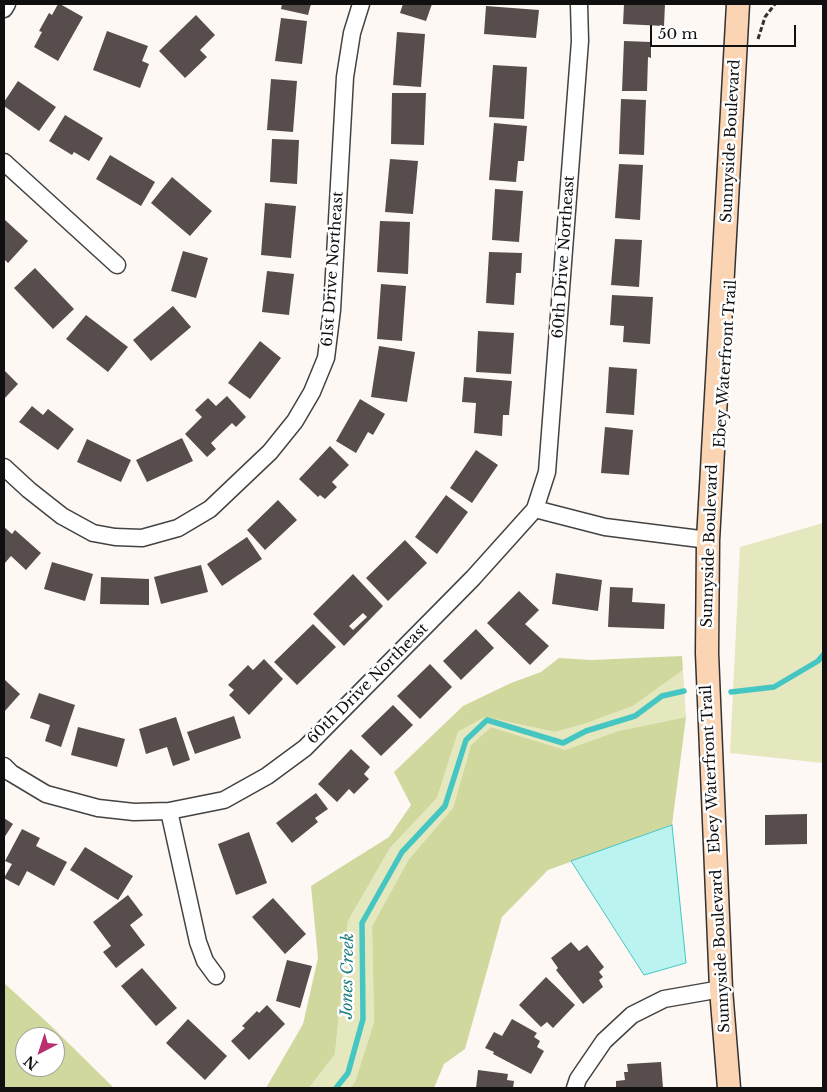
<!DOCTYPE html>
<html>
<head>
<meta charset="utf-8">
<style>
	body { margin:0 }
	#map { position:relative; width:827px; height:1092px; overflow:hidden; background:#fef8f4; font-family:"Libre Baskerville",serif }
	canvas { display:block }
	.frame { position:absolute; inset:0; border:5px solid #101010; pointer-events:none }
	.north { position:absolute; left:15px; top:1027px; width:50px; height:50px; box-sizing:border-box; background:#fff; border:1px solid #9f9f9f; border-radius:50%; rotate:220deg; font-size:14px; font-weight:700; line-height:20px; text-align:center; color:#101010 }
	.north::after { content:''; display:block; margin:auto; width:18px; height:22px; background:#b92f70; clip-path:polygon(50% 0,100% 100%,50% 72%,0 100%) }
	.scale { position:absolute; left:650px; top:25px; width:146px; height:22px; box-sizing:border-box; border:2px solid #101010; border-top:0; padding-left:6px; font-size:15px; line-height:18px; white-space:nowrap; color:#101010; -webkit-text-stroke:4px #fff; paint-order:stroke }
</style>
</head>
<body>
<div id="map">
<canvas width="827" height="1092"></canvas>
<div class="frame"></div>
<div class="north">N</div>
<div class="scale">50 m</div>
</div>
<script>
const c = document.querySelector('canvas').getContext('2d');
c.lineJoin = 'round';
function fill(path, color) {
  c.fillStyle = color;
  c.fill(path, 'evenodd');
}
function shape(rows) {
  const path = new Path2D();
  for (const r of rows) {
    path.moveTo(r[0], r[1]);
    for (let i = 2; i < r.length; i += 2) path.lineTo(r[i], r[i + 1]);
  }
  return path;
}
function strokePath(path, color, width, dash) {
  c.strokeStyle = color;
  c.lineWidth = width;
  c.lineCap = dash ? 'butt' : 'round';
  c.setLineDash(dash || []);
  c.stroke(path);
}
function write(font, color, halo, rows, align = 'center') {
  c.font = font + ' "Libre Baskerville",serif';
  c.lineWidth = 5;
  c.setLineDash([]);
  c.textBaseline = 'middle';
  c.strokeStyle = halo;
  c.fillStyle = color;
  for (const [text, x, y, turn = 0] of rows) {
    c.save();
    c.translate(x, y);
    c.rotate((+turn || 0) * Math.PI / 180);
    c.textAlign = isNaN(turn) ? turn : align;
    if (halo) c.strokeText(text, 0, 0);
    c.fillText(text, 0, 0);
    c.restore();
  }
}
fill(shape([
	[823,523,823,763,730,753,740,547],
	[683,670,686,717,618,731,565,750,491,727,471,745,453,808,409,859,372,926,374,1022,355,1082,350,1088,309,1088,335,1054,348,921,390,848,437,798,458,732,485,717,555,732,587,723,633,706]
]), '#e5e8be');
fill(shape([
	[682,656,683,670,633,706,587,723,555,732,485,717,458,732,437,798,390,848,348,921,335,1054,309,1088,266,1088,303,1024,318,958,311,886,389,837,411,805,394,772,463,706,511,683,541,672,559,658,591,660],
	[686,717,672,825,548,870,502,917,465,1049,444,1064,434,1088,350,1088,355,1082,374,1022,372,926,409,859,453,808,471,745,491,727,565,750,618,731],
	[4,983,49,1024,114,1088,4,1088],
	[25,1037,55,1037,55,1067,25,1067]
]), '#d1d89e');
const water = shape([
	[672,825,686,963,644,975,571,861,672,825]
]);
fill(water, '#bbf3f0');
strokePath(water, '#46c6c3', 1);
strokePath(shape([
	[731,692,774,687,818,661,823,655],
	[336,1088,348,1073,363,1019,362,923,402,852,445,806,466,740,487,720,563,743,586,731,635,716,662,696,684,691]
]), '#46c6c3', 5.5);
fill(shape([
	[58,4,60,4,83,17,58,61,34,47,42,32,39,31,49,13,52,15],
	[282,4,311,4,308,15,281,9],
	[403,4,432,4,426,21,400,13],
	[624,4,665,4,664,26,623,24],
	[486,6,539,10,536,38,484,34],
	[196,15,215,35,200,50,207,57,185,78,159,51],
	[281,18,307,21,302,64,275,61],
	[107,31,148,46,142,61,149,64,140,88,93,70],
	[397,32,425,34,421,87,393,85],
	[624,41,651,42,651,58,648,57,647,91,622,91],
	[493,65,527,67,524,119,489,117],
	[271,79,297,81,293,132,267,130],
	[18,81,56,107,39,131,4,106,4,102],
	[392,93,426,93,424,145,391,144],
	[621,99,646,100,644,155,619,154],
	[65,115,103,138,89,161,74,152,72,155,49,141],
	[494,123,527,126,524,161,518,161,516,182,489,180],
	[272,139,299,140,297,184,270,182],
	[110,155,155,182,141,206,96,179],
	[390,159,418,161,413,214,385,212],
	[619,164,643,165,640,220,615,218],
	[172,177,212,211,190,236,151,203],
	[495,189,523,191,519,242,492,240],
	[265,203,296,206,291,258,261,255],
	[4,219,28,241,8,263,4,259],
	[380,221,410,222,408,274,377,272],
	[615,239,642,240,639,287,611,285],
	[183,251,208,258,196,298,171,291],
	[489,252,522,253,521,273,516,273,514,305,486,303],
	[35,268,74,309,53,329,14,288],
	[267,271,294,274,289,315,262,312],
	[381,284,406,286,402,341,377,339],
	[612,295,653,297,650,344,623,342,624,326,610,325],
	[173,306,191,327,151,361,133,340],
	[86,315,128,347,108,372,66,339],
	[478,331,514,333,511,374,476,372],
	[260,341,281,358,250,399,228,383],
	[379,346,415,352,407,402,371,397],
	[609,367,637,369,634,415,606,413],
	[4,370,18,384,4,399],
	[464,377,512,381,509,415,503,415,502,436,474,433,476,403,462,402],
	[227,396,246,417,236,427,232,423,211,443,216,449,207,457,185,434,202,417,195,410,208,398,216,406],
	[360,399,385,414,373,435,368,432,356,453,336,441],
	[32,406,43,415,48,409,74,429,58,450,19,422],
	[605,427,633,430,629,475,601,473],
	[182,438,193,461,147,482,136,460],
	[87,439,131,460,121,482,77,462],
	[330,446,349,465,332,482,337,487,325,499,320,495,318,497,299,479],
	[476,450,498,465,472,503,450,488],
	[446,495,468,512,437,554,415,537],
	[278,500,297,520,265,550,247,530],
	[4,527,12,534,15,530,41,553,26,570,11,556,4,564],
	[247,537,262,559,222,586,207,564],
	[405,540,427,563,388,601,366,578],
	[52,562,93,574,85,601,44,589],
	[201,565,208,592,161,604,154,577],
	[556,573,602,580,598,611,552,604],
	[353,574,383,606,344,646,313,614],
	[363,613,367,617,353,630,349,626],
	[101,577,149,579,149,605,100,604],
	[610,587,633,588,632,602,665,604,664,629,608,627],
	[519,591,539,610,525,624,549,646,530,665,487,623],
	[313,624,336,647,297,685,274,662],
	[476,629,494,648,461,680,443,661],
	[264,659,283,679,249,715,229,695,234,690,228,685,248,665,253,670],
	[430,664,452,687,420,719,397,696],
	[4,679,20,694,4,712],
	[39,693,75,705,61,747,45,741,50,725,30,718],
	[393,705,413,725,381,756,361,736],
	[234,716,241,738,195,754,187,732],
	[176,717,190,760,173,766,167,747,146,754,139,729],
	[78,727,125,739,117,767,71,755],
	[351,749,370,767,364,774,369,779,354,794,349,789,337,802,318,784],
	[316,793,328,809,315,818,318,822,292,843,276,823],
	[807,814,807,844,765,845,765,815],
	[4,818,13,824,4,838],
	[22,829,40,838,36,846,67,862,54,886,27,871,19,886,4,878,12,864,5,861],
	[249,832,267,883,236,895,218,844],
	[85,847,133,876,118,900,70,870],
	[128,895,143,915,130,925,145,945,116,968,103,952,111,946,93,922],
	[273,898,306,934,285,954,252,917],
	[571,942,579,951,587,945,604,967,599,972,603,977,599,980,603,987,583,1004,556,970,558,968,551,958],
	[287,960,312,966,300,1008,276,1001],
	[142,968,177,1008,156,1026,121,986],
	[546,977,575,1005,553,1028,547,1022,541,1027,519,1005],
	[267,1005,285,1024,249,1060,231,1041,245,1028,242,1026,257,1011,259,1013],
	[188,1019,227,1056,205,1080,166,1043],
	[512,1019,537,1033,534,1037,540,1041,537,1047,544,1051,531,1074,493,1054,494,1052,485,1048,494,1032,502,1036],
	[661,1062,663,1088,616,1088,616,1081,625,1080,624,1072,628,1072,627,1064],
	[478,1070,508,1074,507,1080,514,1081,513,1088,476,1088]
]), '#584d4d');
const street = shape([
	[4,9,7,4],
	[4,162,117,265],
	[4,467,29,490,62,516,93,533,115,537,142,538,178,528,210,509,270,452,295,421,312,392,326,358,332,310,345,77,352,33,361,4],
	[535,509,605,527,708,540],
	[4,766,11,773,46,794,98,808,134,812,169,811,198,942,205,961,216,976],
	[169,811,224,800,267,776,305,748,473,578,535,509,547,472,580,41,579,4],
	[575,1088,578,1079,604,1041,632,1015,664,999,721,989]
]);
const secondary = shape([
	[729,1088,721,989,707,653,708,540,738,4]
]);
strokePath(street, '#434343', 19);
strokePath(secondary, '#323232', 25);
strokePath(shape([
	[758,39,765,17,775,4]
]), '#323232', 3, [5, 2.5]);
strokePath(street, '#fff', 16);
strokePath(secondary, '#fad4b3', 22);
write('15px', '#101010', '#fff', [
	["Sunnyside Boulevard",731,141,-87],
	["60th Drive Northeast",564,257,-86],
	["61st Drive Northeast",333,269,-86],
	["Ebey Waterfront Trail",726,364,-86],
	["Sunnyside Boulevard",710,546,-88],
	["60th Drive Northeast",368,684,-45],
	["Ebey Waterfront Trail",711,769,-93],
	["Sunnyside Boulevard",721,951,-93]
]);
write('italic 16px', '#1c7f80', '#fff', [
	["Jones Creek",348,976,-89]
]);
</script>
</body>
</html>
